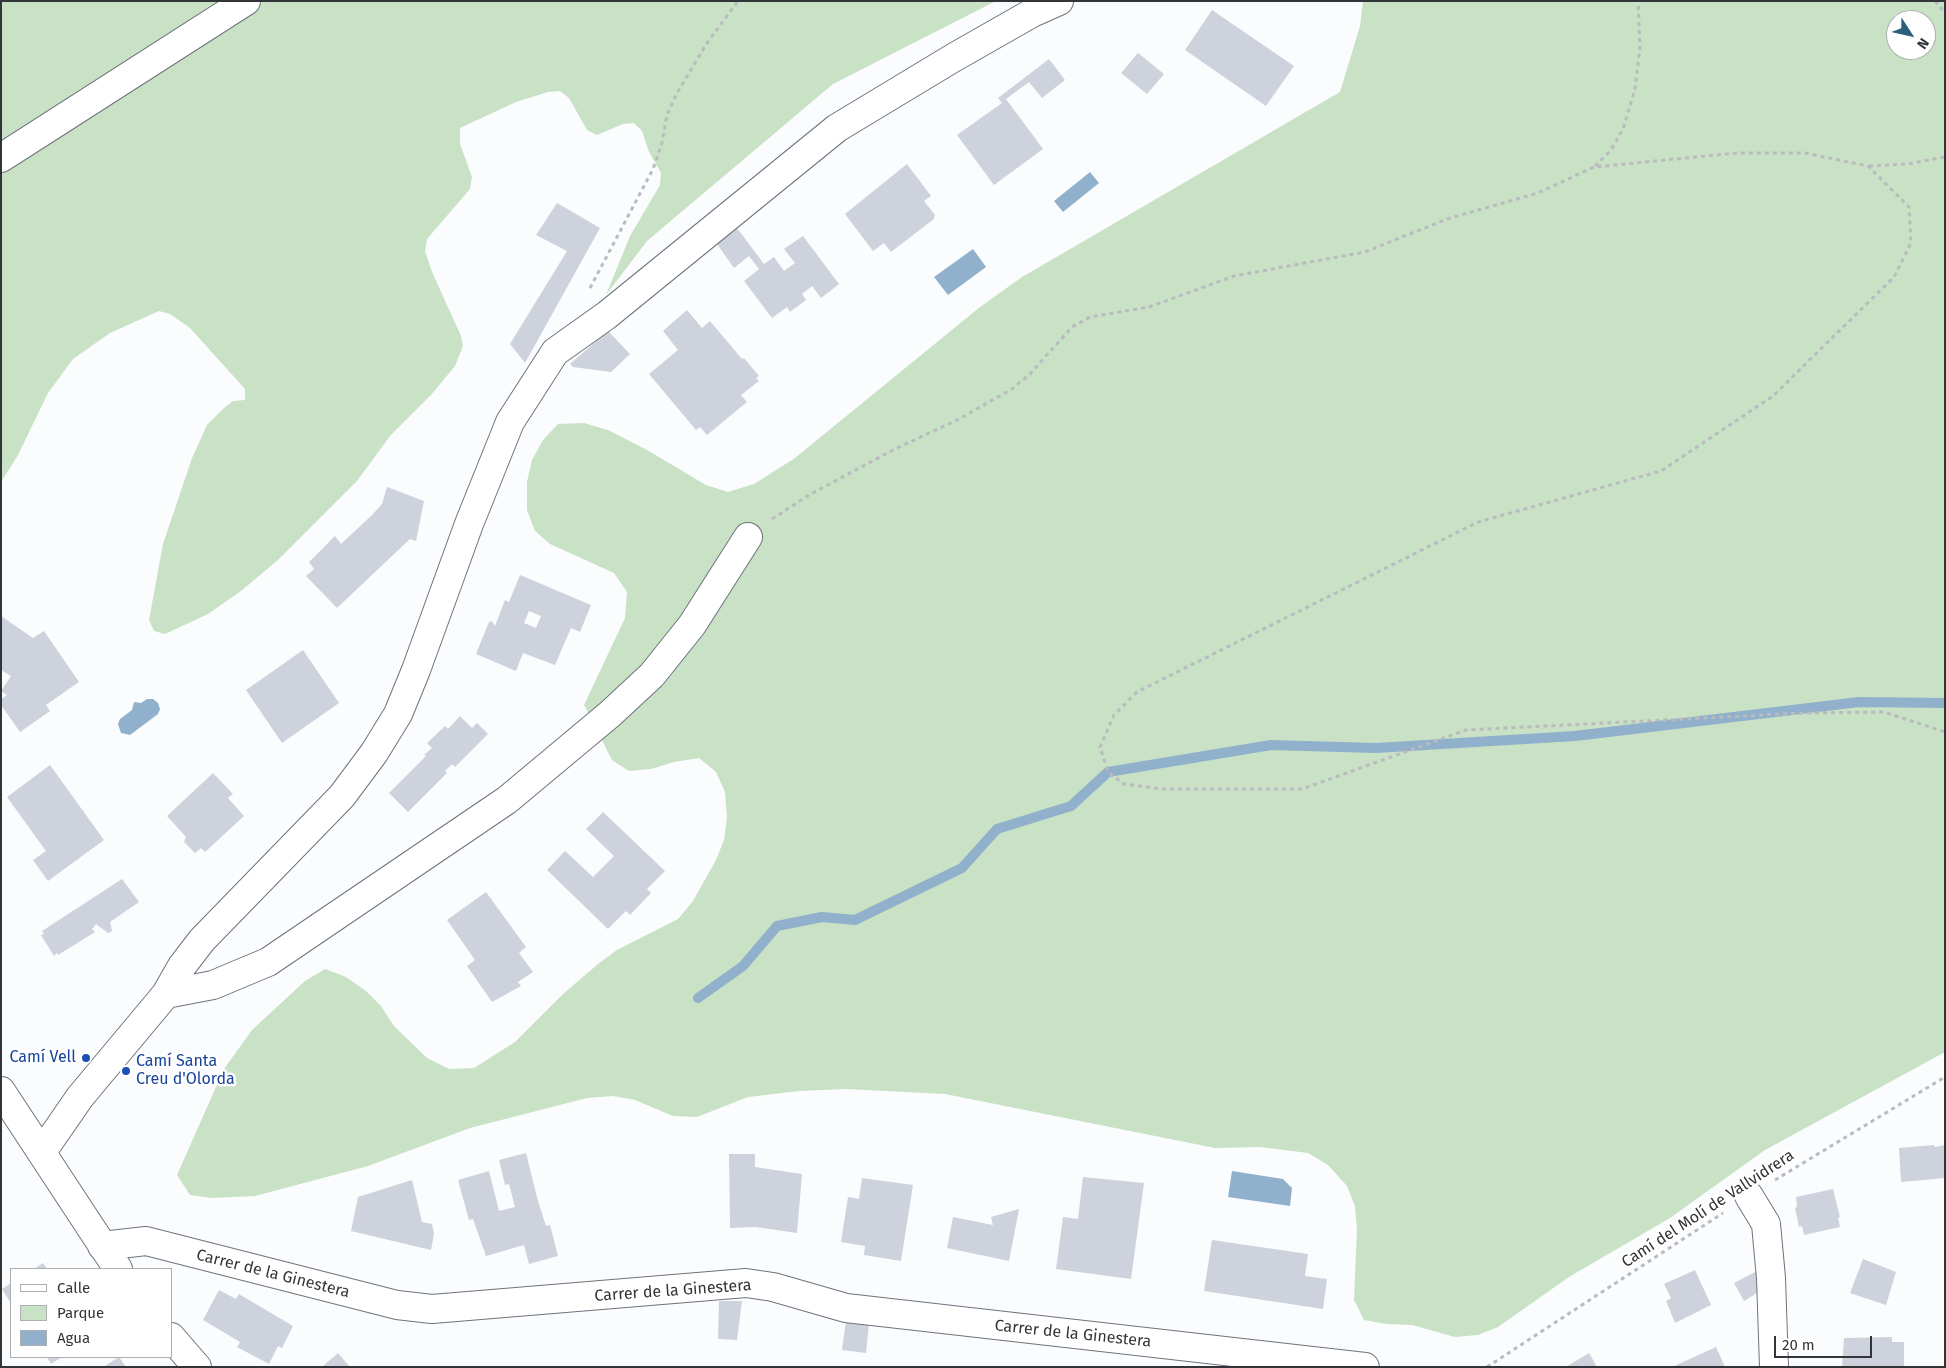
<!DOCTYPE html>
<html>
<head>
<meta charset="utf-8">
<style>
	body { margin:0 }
	#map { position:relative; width:1946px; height:1368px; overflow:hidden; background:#fafcfe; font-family:"Fira Sans",sans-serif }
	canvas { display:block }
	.frame { position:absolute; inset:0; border:2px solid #323538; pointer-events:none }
	.legend { position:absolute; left:10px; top:1268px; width:162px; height:90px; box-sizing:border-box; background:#fff; border:1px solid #adaeaf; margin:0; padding:6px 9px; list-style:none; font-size:15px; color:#323538 }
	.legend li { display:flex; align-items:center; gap:10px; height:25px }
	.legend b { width:25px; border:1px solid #adaeaf }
	.north { position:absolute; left:1886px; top:10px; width:50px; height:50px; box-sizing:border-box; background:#fff; border:1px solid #adaeaf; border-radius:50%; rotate:125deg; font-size:14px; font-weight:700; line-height:20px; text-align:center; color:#323538 }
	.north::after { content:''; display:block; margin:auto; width:18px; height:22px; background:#2b607c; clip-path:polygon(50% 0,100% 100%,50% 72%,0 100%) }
	.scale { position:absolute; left:1774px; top:1336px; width:98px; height:22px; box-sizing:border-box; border:2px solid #323538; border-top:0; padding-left:6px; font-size:15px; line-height:18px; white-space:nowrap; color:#323538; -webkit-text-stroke:4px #fff; paint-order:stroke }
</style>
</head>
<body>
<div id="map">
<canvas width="1946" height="1368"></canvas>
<div class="frame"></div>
<ul class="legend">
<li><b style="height:6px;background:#fff"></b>Calle</li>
<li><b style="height:14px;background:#c9e1c5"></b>Parque</li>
<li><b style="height:14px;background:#90b0cc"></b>Agua</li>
</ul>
<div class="north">N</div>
<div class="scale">20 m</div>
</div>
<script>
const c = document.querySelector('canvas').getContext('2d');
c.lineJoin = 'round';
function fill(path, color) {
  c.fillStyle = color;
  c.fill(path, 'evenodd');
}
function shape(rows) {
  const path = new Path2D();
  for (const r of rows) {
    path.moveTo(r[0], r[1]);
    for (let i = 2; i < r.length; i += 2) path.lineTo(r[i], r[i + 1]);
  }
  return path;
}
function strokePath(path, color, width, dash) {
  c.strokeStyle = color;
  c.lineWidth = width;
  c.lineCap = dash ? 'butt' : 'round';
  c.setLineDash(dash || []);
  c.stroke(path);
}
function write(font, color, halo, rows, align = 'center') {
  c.font = font + ' "Fira Sans",sans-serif';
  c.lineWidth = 5;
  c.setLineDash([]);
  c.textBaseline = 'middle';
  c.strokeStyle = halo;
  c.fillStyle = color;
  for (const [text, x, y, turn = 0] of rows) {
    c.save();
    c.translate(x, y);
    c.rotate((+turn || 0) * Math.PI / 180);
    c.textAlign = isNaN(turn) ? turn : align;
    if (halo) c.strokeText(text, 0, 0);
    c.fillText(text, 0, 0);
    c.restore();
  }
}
fill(shape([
	[1,1,996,1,833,84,647,241,606,295,630,236,660,185,661,173,649,152,642,131,634,123,623,124,597,135,587,130,569,98,560,91,548,92,516,102,460,128,460,144,472,177,470,189,427,239,425,251,432,272,461,336,463,346,455,366,431,395,390,436,357,481,278,560,241,591,208,614,165,634,154,631,149,620,163,544,192,458,207,425,224,408,233,401,245,400,245,389,190,328,170,314,159,311,110,333,73,359,48,393,18,455,1,482],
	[1363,1,1945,1,1945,1052,1765,1150,1670,1218,1569,1277,1498,1327,1478,1335,1455,1337,1412,1325,1386,1324,1364,1320,1354,1300,1357,1229,1355,1206,1347,1186,1328,1165,1308,1153,1260,1147,1215,1148,945,1094,846,1089,799,1091,748,1097,697,1117,673,1116,635,1100,613,1096,587,1098,470,1128,368,1166,255,1196,212,1198,190,1195,177,1175,224,1069,252,1030,305,981,325,969,346,977,366,991,381,1006,394,1026,427,1058,449,1069,474,1068,515,1042,563,994,598,964,617,950,678,919,693,901,716,860,724,840,727,818,725,792,716,772,699,758,674,762,651,769,629,771,612,760,584,705,625,618,627,592,614,573,550,544,535,531,527,510,527,482,532,460,543,440,558,424,584,423,608,430,647,450,706,485,728,492,754,484,795,458,980,307,1022,277,1340,92,1360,26],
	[1896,20,1926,20,1926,50,1896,50]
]), '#c9e1c5');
fill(shape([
	[1090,172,1099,183,1063,212,1054,201],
	[973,249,986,267,948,295,934,277],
	[147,699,153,699,158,703,160,709,158,714,130,735,121,733,118,724,120,719,132,710,134,702,141,703],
	[1232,1171,1283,1179,1292,1188,1290,1206,1228,1197]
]), '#90b0cc');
strokePath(shape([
	[698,998,743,966,777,926,822,917,855,920,962,868,997,829,1071,806,1108,772,1271,745,1376,748,1575,736,1859,702,1945,703]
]), '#90b0cc', 10);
fill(shape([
	[1212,10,1294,66,1266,106,1185,50],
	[1138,53,1164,74,1147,94,1121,73],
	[1049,59,1065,80,1042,98,1029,82,1006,99,1043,149,994,185,957,135,1002,103,998,98],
	[907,164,931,196,924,201,935,215,934,219,891,252,884,243,873,251,845,214],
	[557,203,600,228,525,363,510,344,567,251,536,235],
	[737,228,764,264,774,257,784,271,795,263,784,249,803,236,839,284,821,298,812,286,802,294,806,300,790,312,787,307,772,318,744,281,759,269,749,256,734,268,717,244],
	[687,310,702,328,710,321,742,359,744,358,759,376,756,378,759,381,741,395,747,402,707,435,700,427,696,430,649,374,678,350,663,331],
	[608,331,630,354,611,372,573,367,570,364],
	[387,487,424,501,416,541,410,539,337,608,306,576,314,569,309,562,335,536,341,544,372,515,382,504],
	[520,575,591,605,580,632,571,628,555,665,523,653,516,671,476,654,489,622,492,621,495,626,505,600,509,602],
	[529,611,541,616,536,628,524,623],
	[1,616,33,638,44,631,79,682,46,705,50,711,20,732,1,705,1,699,7,695,1,691,11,676,1,670],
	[303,650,339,703,282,743,246,690],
	[460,716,472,728,477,723,488,734,455,767,452,764,445,771,447,773,408,812,389,793,426,756,424,755,432,748,427,743,445,726,448,729],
	[50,765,104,840,48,881,33,860,46,851,7,797],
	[213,773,233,794,228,798,244,816,205,852,201,848,195,853,184,842,186,837,167,816],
	[603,812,665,871,647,889,651,893,630,915,626,911,608,929,547,870,565,851,593,877,614,856,586,829],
	[122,879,139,902,110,922,112,931,108,933,96,924,92,929,95,932,58,955,57,953,54,956,41,935,44,934,42,931],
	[486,892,526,947,519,953,533,972,518,982,521,986,492,1002,467,966,475,960,447,920],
	[1934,1145,1935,1147,1945,1145,1945,1178,1901,1182,1899,1148],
	[526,1153,538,1201,546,1226,550,1225,558,1256,529,1264,524,1245,486,1256,473,1219,469,1220,458,1180,489,1171,499,1211,515,1207,509,1184,505,1185,499,1160],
	[729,1154,755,1154,755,1167,802,1174,797,1233,756,1227,730,1228],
	[1083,1177,1144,1183,1131,1279,1056,1269,1063,1217,1078,1219],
	[862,1178,913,1185,901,1261,864,1255,865,1246,841,1242,848,1197,859,1199],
	[412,1180,422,1222,432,1224,434,1234,431,1250,351,1231,358,1197],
	[1833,1189,1840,1217,1838,1218,1840,1227,1804,1235,1802,1226,1799,1227,1795,1208,1797,1207,1796,1197],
	[1019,1209,1009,1261,947,1248,953,1217,993,1225,991,1217],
	[1212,1240,1308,1254,1305,1276,1327,1279,1323,1309,1204,1291],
	[1863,1259,1896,1272,1886,1305,1850,1293],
	[43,1263,47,1269,34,1269],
	[1695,1270,1711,1305,1675,1323,1666,1301,1671,1298,1664,1284],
	[1757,1271,1757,1293,1744,1301,1734,1283],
	[11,1283,11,1301,10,1302,2,1289],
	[219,1290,236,1299,239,1294,293,1326,282,1348,278,1346,269,1364,237,1347,240,1342,203,1320],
	[719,1301,742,1301,737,1340,718,1339],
	[846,1321,869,1324,866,1353,842,1350],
	[1892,1337,1892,1342,1904,1342,1904,1367,1842,1367,1844,1338],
	[1716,1347,1725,1367,1672,1367],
	[338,1353,350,1367,322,1367],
	[1589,1353,1597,1367,1566,1367],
	[47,1357,62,1357,51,1364],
	[119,1357,126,1367,103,1367]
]), '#cdd2dc');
const street = shape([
	[166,994,213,985,268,962,507,800,610,714,652,675,692,625,748,537],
	[1,1091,118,1269],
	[42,1152,80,1097,166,994,182,966,202,940,342,796,374,753,398,714,416,670,469,524,510,422,555,352,607,315,837,128,953,58,1032,13,1059,1],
	[1749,1196,1766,1224,1771,1278,1774,1367],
	[102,1246,146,1241,397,1305,432,1309,746,1283,773,1287,846,1308,1365,1367],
	[171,1337,197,1367]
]);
const secondary = shape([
	[1,158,246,1]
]);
strokePath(street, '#6e737c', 30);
strokePath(secondary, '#6e737c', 30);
strokePath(shape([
	[1935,1,1945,13],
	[1595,166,1611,150,1623,129,1635,89,1640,48,1638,1],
	[1869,166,1907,164,1945,157],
	[590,288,653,169,662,143,667,115,677,93,707,43,738,1],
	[772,519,809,495,893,450,959,419,1012,389,1030,374,1072,327,1090,317,1149,307,1234,276,1365,252,1447,219,1538,193,1594,167,1737,153,1805,153,1868,166,1909,207,1911,243,1894,277,1773,396,1661,471,1478,522,1137,692,1114,715,1100,747,1108,772,1124,784,1162,789,1302,789,1466,730,1803,713,1884,712,1945,732],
	[1775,1180,1945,1077],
	[1487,1367,1723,1213]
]), '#b9bbbe', 3, [4, 4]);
strokePath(street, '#fff', 28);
strokePath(secondary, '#fff', 28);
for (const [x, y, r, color] of [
	[86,1058,5,"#1a4fb4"],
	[126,1071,5,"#1a4fb4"]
]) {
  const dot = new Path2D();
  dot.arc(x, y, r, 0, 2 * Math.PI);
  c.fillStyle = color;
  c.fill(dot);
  strokePath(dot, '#fff', 2);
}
write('16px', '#164399', '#fff', [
	["Camí Vell",76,1058],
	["Camí Santa",136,1062,"left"],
	["Creu d'Olorda",136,1080,"left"]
], 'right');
write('16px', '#323538', '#fff', [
	["Camí del Molí de Vallvidrera",1708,1209,-33],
	["Carrer de la Ginestera",273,1274,14],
	["Carrer de la Ginestera",673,1291,-4],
	["Carrer de la Ginestera",1073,1334,6]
]);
</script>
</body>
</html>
